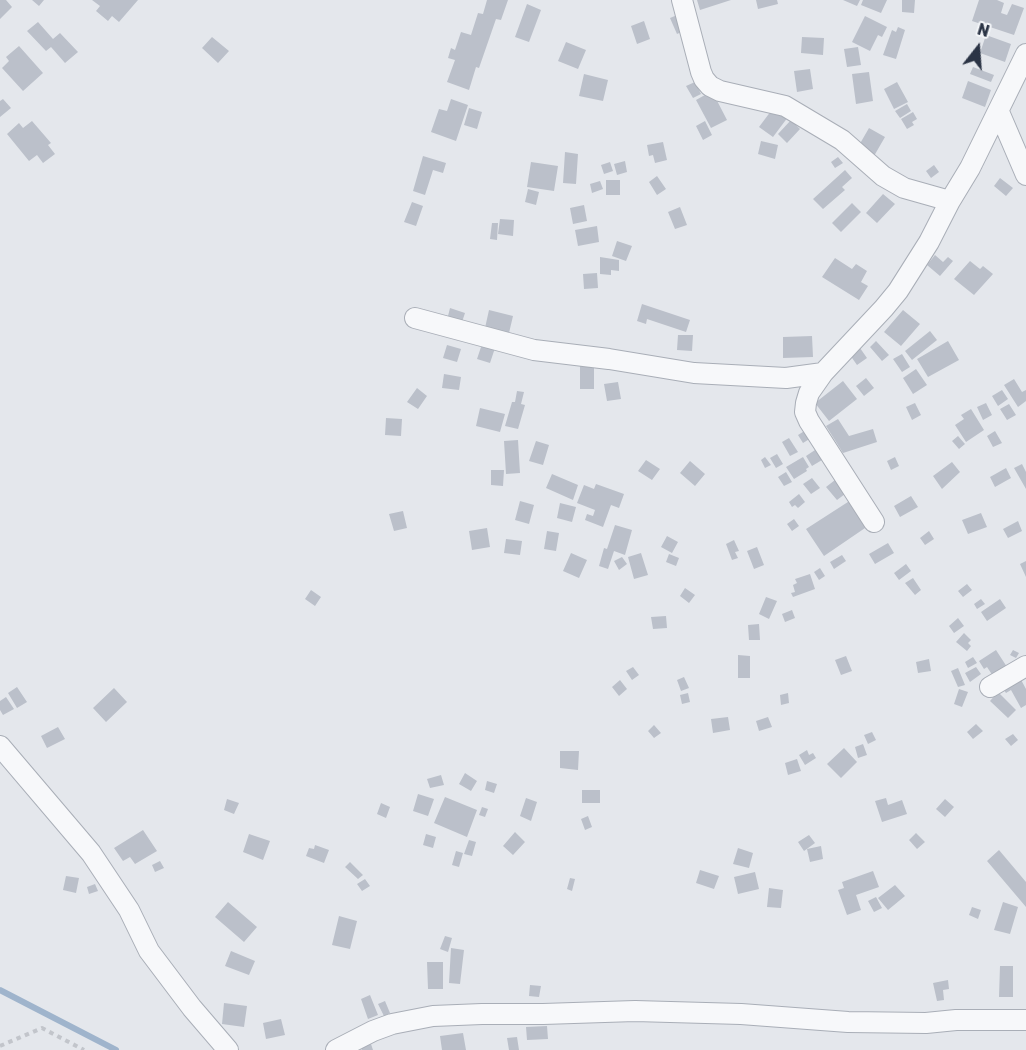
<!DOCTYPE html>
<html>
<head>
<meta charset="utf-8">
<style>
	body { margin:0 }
	#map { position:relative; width:1026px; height:1050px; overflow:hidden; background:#e4e7ec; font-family:Rubik,sans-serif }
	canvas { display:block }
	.north { position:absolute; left:948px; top:18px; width:60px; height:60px; -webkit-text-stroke:4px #f4f6f9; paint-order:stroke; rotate:17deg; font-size:16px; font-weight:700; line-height:24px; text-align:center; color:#2b3445 }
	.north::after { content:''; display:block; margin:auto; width:21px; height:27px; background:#2b3445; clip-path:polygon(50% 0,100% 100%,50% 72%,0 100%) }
</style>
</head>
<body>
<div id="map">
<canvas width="1026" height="1050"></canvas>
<div class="north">N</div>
</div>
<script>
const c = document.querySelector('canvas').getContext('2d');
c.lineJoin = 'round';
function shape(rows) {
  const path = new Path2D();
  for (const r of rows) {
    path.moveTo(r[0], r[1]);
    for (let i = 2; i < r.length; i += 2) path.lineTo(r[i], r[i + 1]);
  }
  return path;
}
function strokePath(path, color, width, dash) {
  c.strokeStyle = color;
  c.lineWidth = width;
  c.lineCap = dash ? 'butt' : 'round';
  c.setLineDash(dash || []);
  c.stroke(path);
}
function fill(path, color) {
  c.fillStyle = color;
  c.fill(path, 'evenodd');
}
strokePath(shape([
	[0,990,116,1050]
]), '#9fb4cc', 6);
fill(shape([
	[0,0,6,0,12,7,0,19],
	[32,0,44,0,39,6],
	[92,0,138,0,119,22,112,16,108,21,96,11,100,6],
	[487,0,508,0,501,20,496,19,479,68,476,67,469,90,447,82,455,60,448,58,451,48,455,50,461,32,471,35,478,13,483,14],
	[697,0,731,0,700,10],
	[756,0,777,0,778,4,758,9],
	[843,0,860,0,857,6],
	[863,0,887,0,881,13,861,5],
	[902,0,915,0,914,13,902,12],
	[979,0,997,0,1004,3,1001,13,1007,15,1012,4,1024,8,1014,35,972,21],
	[527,4,541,10,529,42,515,37],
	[682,13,688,29,677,34,670,18],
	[865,16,887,27,882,37,878,35,870,51,852,42],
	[644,21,650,39,637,44,631,26],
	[38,22,53,39,60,33,78,52,65,63,51,47,46,51,27,31],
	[898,27,905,30,896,59,883,55,892,30,896,32],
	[986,35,1011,44,1005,62,980,53],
	[212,37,229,51,218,63,202,48],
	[802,37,824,38,823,55,801,53],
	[566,42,586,50,578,69,558,61],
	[19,46,43,73,23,91,2,68,9,61,6,57],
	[858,47,861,65,847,67,844,49],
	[973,67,994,75,991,82,970,74],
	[810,69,813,89,797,92,794,71],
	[869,72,873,101,856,104,852,74],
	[584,74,608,80,603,101,579,96],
	[968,81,991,90,985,107,962,98],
	[695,82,701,94,693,98,686,86],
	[897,82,908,102,894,109,884,89],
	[712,91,727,120,711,128,696,100],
	[3,99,11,108,0,117,0,101],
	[451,99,468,105,456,141,431,132,439,109,447,111],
	[907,104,911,111,900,118,895,111],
	[774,107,788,117,773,137,759,127],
	[469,108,482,112,477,129,464,125],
	[913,112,917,119,912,122,914,125,907,129,901,119],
	[791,120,800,129,787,143,778,134],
	[32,121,51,143,48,145,55,154,43,163,37,155,29,161,7,134,19,123,23,128],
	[705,121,712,135,703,140,696,126],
	[869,128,885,137,874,156,858,147],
	[761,141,778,145,775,159,758,154],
	[663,142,667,160,655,163,653,155,649,156,647,145],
	[565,152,578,154,576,184,563,183],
	[423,156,446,163,443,173,433,170,425,195,413,191],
	[838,157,843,163,835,168,831,162],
	[625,161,627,172,617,175,614,164],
	[531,162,558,166,554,191,527,187],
	[610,162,613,171,604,174,601,165],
	[934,165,939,172,931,178,926,171],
	[845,170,852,178,842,187,845,190,823,209,813,199],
	[657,176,666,189,657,195,649,182],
	[1000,178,1013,188,1006,196,994,186],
	[606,180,620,180,620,195,606,195],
	[600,181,603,189,592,193,590,184],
	[528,189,539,192,536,205,525,202],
	[883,194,895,204,877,223,866,213],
	[412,202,423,206,416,226,404,222],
	[852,203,861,212,841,232,832,223],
	[584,205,587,221,573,224,570,208],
	[680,207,687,225,675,229,668,212],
	[500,219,514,220,513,236,498,234],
	[492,223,498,223,497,240,490,239],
	[597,226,599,242,578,246,575,230],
	[617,241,632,246,626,261,612,256],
	[935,255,943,262,948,257,953,261,940,276,927,265],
	[600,257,619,260,619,271,611,270,611,275,600,274],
	[835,258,852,269,856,264,867,271,861,282,868,286,859,300,822,277],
	[970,261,980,269,983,266,993,274,974,295,954,279],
	[597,273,598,288,584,289,583,274],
	[642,304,690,320,686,332,647,319,646,324,637,321],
	[450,308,465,313,461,325,447,320],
	[489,310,513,316,509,333,485,328],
	[903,310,920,324,901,346,884,332],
	[930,331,937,340,912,360,905,351],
	[678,335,693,335,692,351,677,350],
	[812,336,813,357,783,358,783,337],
	[876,341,889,355,882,361,870,347],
	[948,341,959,360,928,377,917,359],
	[482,344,495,348,490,363,477,359],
	[447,345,461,349,457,362,443,358],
	[860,348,867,358,857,365,850,355],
	[902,354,910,367,902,372,893,359],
	[580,362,594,362,594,389,580,389],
	[916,369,927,385,913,394,903,378],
	[444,374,461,377,459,390,442,388],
	[866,378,874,388,864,396,856,386],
	[1014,379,1022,392,1026,390,1026,401,1018,407,1004,385],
	[843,381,857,399,829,421,815,403],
	[618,382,621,399,607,401,604,384],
	[417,388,427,396,418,409,407,402],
	[1002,390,1008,399,998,406,992,396],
	[517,391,524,392,521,404,525,405,518,429,505,426,512,402,515,402],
	[915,403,921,415,912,420,906,407],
	[986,403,992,415,983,420,977,407],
	[1009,404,1016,415,1007,420,1000,409],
	[480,408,505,414,500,432,476,426],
	[971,409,984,430,966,442,955,425,964,419,961,415],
	[386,418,402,419,401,436,385,435],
	[838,419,849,436,873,429,877,442,843,453,826,426],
	[806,430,811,438,803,443,798,435],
	[995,431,1002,443,993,447,987,436],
	[958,436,965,444,959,449,952,441],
	[789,438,798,452,790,456,782,442],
	[518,440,520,473,506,474,504,441],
	[536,441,549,445,543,465,529,461],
	[815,450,822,460,812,466,806,456],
	[777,454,783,464,776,468,770,458],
	[765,457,771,465,765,468,761,460],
	[803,457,809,467,806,469,807,471,794,479,786,467],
	[895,457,899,466,891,470,887,461],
	[646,460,660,469,652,480,638,471],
	[690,461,705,474,695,486,680,473],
	[952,462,960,472,942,489,933,476],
	[1022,464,1026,472,1026,489,1014,468],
	[1006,468,1011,478,995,487,990,477],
	[491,470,504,470,503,486,491,485],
	[786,472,792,482,784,486,778,477],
	[552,474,578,485,573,500,546,488],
	[812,478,820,488,811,494,803,484],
	[835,480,845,494,837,500,826,487],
	[596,484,624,494,619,508,611,505,603,527,585,520,587,514,593,516,595,510,577,503,584,485,594,489],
	[799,494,805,502,798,508,795,505,792,507,789,502],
	[911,496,918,507,900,517,894,506],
	[851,500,868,526,824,556,806,529],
	[520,501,534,505,529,524,515,520],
	[560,503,576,507,572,522,557,518],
	[403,511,407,528,394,531,389,514],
	[981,513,987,527,968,534,962,520],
	[794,519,799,526,792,531,787,524],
	[1018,521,1022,531,1008,538,1003,529],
	[615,525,632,530,625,555,614,551,608,569,599,566,604,548,607,549],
	[487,528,490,547,472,550,469,531],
	[547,531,559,533,556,551,544,549],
	[929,531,934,539,925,545,920,538],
	[667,536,678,542,672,553,661,547],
	[506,539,522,541,520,555,504,553],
	[734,540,739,551,735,552,738,558,732,560,726,544],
	[888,543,894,553,875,564,869,554],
	[757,547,764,565,754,569,747,551],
	[571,553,587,560,579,578,563,571],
	[641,553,648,575,634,579,628,557],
	[669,554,679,558,676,566,666,562],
	[842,555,846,561,834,569,830,562],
	[622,557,627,564,619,570,614,561],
	[1026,561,1026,577,1020,564],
	[906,564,911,571,899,580,894,573],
	[820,568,825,576,819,580,814,572],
	[810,574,815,589,793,597,791,593,795,592,793,585,797,583,795,579],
	[913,578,921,590,915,595,905,583],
	[967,584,972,590,963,597,958,591],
	[685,588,695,595,689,603,680,596],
	[311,590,321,597,315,606,305,599],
	[766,597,777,601,769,619,759,614],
	[981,599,985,604,977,609,974,604],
	[1000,599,1006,608,987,621,981,612],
	[792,610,795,618,785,622,782,614],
	[666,616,667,628,653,629,651,617],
	[958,618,964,626,954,633,949,626],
	[759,624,760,640,749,640,748,625],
	[964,633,971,640,968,643,971,646,967,651,956,642],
	[996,650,1007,667,993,676,987,667,984,669,979,661],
	[1013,650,1019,653,1016,658,1010,655],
	[738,655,750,656,750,678,738,678],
	[846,656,852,671,841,675,835,660],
	[973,657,977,663,968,668,965,662],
	[929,659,931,671,918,673,916,662],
	[633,667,639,675,632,680,626,671],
	[976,667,981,674,970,682,965,673],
	[958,668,965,685,958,687,951,671],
	[1019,676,1026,689,1026,705,1021,708,1011,690,1006,693,1001,686],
	[684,677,689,688,681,691,677,680],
	[620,680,627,689,619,696,612,687],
	[17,687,27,702,17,708,8,693],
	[114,688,127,702,106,722,93,708],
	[959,689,968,692,962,707,954,704],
	[998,692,1016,710,1008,718,990,701],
	[688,693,690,702,682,704,680,695],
	[788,693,789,703,781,705,780,695],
	[6,697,14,709,3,715,0,710,0,701],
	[728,717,730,730,713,733,711,719],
	[768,717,772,727,759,731,756,721],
	[976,724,983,731,973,739,967,732],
	[654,725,661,733,654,738,648,731],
	[58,727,65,739,47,748,41,736],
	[872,732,876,740,868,744,864,735],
	[1013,734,1018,740,1011,746,1005,739],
	[863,744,867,755,858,758,855,747],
	[844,748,857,762,841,778,827,764],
	[807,750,809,755,813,753,816,758,805,765,799,755],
	[560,751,579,751,578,770,560,768],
	[797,759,801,771,788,775,785,763],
	[465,773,477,781,471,791,459,784],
	[441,775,444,785,430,788,427,779],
	[487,781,497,784,494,793,485,790],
	[582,790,600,790,600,803,582,803],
	[418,794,434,799,428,816,413,811],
	[445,797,477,810,467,837,434,823],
	[526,798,537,802,531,821,520,816],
	[886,798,888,805,902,800,907,814,882,822,875,801],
	[227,799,239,803,234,814,224,810],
	[945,799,954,807,945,817,936,809],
	[381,803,390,807,386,818,377,814],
	[482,807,488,809,485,817,479,815],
	[588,816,592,827,585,830,581,819],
	[143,830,157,851,135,864,130,857,123,861,114,848],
	[515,832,525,842,513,855,503,846],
	[916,833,925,842,917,849,909,840],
	[249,834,270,841,263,860,243,852],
	[426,834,436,837,433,848,423,845],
	[809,835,815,843,804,851,798,842],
	[469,840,476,842,472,856,464,854],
	[315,845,329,850,324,863,306,856,309,848,314,849],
	[821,846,823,859,810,862,807,849],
	[738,848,753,853,749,868,733,864],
	[999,850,1026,882,1026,907,987,861],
	[456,851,463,853,459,867,452,865],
	[160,861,164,868,155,872,152,865],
	[350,862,363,875,358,879,345,867],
	[700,870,719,876,714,889,696,883],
	[873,871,879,887,856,895,861,910,847,915,838,890,844,888,842,882],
	[755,872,759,889,738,894,734,877],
	[66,876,79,878,76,893,63,890],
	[570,878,575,879,572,891,567,889],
	[365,879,370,886,362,891,357,884],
	[95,884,98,891,89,894,87,887],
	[895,885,905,896,888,910,878,898],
	[769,888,783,890,781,908,767,907],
	[876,897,882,908,874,912,868,901],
	[228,902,257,927,244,942,215,917],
	[1003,902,1018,907,1010,934,994,930],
	[972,907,981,910,978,919,969,915],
	[339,916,357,921,350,949,332,945],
	[445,936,452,938,448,952,440,949],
	[451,948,464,950,460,984,449,983],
	[231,951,255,961,249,975,225,966],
	[427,962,443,962,443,989,428,989],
	[1000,966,1013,966,1013,997,999,997],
	[948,980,949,989,943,990,944,1000,937,1001,933,983],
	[530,985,541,986,539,997,529,996],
	[370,995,378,1015,368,1019,361,999],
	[385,1001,390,1013,384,1016,378,1004],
	[224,1003,247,1006,244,1027,222,1024],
	[281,1019,285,1035,266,1039,263,1023],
	[547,1026,548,1039,527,1040,526,1027],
	[463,1033,466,1050,442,1050,440,1036],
	[517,1037,519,1050,509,1050,507,1038],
	[371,1044,373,1050,362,1050,361,1048]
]), '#bbc0ca');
const minor = shape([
	[682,0,701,72,704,79,710,86,720,91,785,106,842,140,883,176,904,188,950,201],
	[999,112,1026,175],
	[415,318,534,350,609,359,694,373,786,378,823,373],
	[874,522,809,421,805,412,806,403,809,393,823,373,884,308,898,291,929,242,950,201,970,168,1026,54],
	[990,687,1026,666],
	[0,746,91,853,129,910,149,951,192,1008,228,1050],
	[336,1050,373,1031,392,1024,433,1016,482,1014,543,1014,635,1011,741,1014,848,1022,926,1023,956,1020,1026,1020]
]);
strokePath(minor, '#a9aeb7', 22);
strokePath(shape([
	[0,1046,42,1028,84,1050]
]), '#c2c5cb', 4, [4.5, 4.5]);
strokePath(minor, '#f7f8fa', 20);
</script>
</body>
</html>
